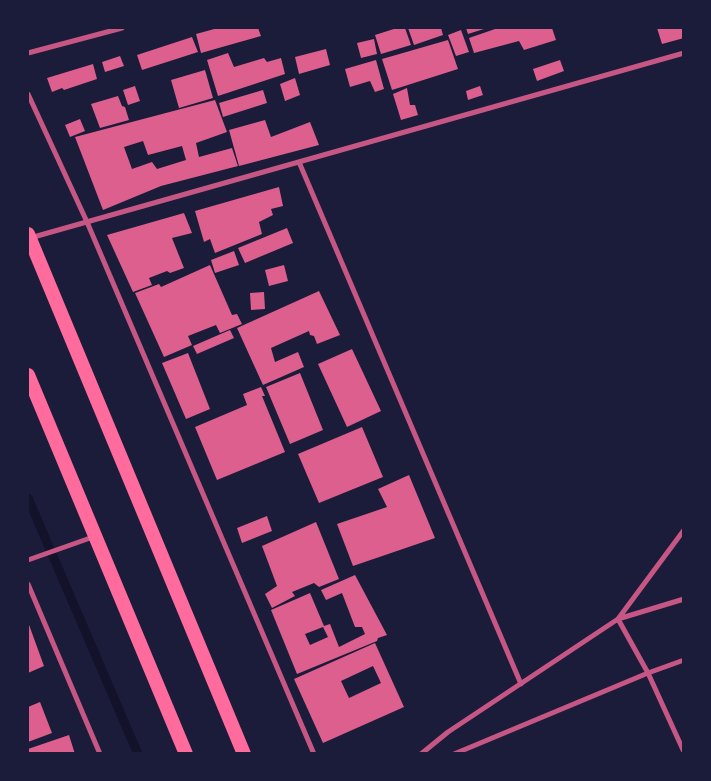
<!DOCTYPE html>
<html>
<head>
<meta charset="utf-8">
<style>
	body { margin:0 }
	#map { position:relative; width:711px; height:781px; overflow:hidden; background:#1b1b3a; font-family:Raleway,sans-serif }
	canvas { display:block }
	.frame { position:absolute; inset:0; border:29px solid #1b1b3a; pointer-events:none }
</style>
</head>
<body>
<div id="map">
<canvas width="711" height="781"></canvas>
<div class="frame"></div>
</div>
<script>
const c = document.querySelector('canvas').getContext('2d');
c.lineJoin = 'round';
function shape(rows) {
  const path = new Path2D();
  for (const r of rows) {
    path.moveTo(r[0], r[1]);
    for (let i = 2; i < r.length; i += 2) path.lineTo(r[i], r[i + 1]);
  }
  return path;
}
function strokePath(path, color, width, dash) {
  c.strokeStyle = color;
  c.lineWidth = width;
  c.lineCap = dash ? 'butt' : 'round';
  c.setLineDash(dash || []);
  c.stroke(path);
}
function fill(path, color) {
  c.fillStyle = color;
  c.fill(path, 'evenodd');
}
strokePath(shape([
	[28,498,138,754]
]), '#12122b', 9);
fill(shape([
	[218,28,258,28,261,36,201,53,196,34],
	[397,28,405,28,411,45,381,54,375,35],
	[408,28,441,28,443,35,414,45],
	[466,28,487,28,468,34],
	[498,28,552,28,556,40,524,50,519,41,474,53,469,38],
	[657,28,684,28,684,38,662,44],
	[461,30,469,52,456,56,448,35],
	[192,37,198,52,142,70,137,55],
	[374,39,377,54,361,58,357,43],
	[448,40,458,69,392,90,382,59],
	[326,49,330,65,299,74,295,57],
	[228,53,234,67,264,58,267,62,281,58,285,74,218,96,207,60],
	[120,56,124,66,105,72,102,62],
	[376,60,384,89,375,92,370,81,350,87,345,69],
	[560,60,564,71,537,81,533,69],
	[93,64,97,79,64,90,62,88,52,92,47,78],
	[205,70,213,98,179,108,171,80],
	[295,78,300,95,285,101,280,84],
	[135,86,140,101,128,105,123,90],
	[480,86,483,95,468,100,466,91],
	[407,88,410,105,415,105,418,115,401,120,393,94],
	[263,90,267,103,223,117,219,103],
	[118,96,122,106,125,107,129,120,100,128,91,104],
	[215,100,227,132,196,143,199,157,232,148,238,166,161,186,103,210,75,137],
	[143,141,148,155,182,146,186,160,157,169,152,162,132,169,124,147],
	[80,119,85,131,70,137,65,125],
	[265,120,271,137,310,122,319,145,239,166,229,130],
	[279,187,283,206,271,209,273,215,259,222,262,234,215,253,210,239,204,242,195,211],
	[184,213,192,233,172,238,184,268,170,273,167,271,149,278,152,285,133,292,107,235],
	[287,228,293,243,245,263,238,248],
	[234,251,239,265,215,273,211,260],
	[210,265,232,315,237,314,242,324,220,333,216,325,188,336,192,345,164,357,135,293,159,284,161,287],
	[284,265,288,281,269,286,265,270],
	[319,291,340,335,317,344,314,336,310,335,309,331,271,348,275,362,298,352,304,367,263,385,237,328],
	[264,292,265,309,251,310,250,293],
	[230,330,234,338,197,354,193,346],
	[352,349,381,411,347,427,318,364],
	[188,353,210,409,186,419,162,363],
	[300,373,323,430,290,444,266,387],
	[261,387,265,396,262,396,285,452,217,480,195,427,247,405,243,394],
	[362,427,383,477,319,503,298,454],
	[409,475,435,538,353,566,337,524,387,507,378,489],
	[267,516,272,531,242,543,237,528],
	[316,522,339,579,319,587,314,583,292,592,295,596,272,608,265,594,277,586,262,546],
	[355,575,387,635,378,638,377,641,297,674,271,610,310,593,324,626,330,624,339,647,365,634,362,627,355,627,342,593,326,600,321,590],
	[323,627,328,637,310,645,305,634],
	[28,622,44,666,28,673],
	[375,643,404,707,323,743,294,679],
	[373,666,381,683,349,698,341,681],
	[40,702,52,733,28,742,28,707],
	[69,735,75,754,28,754,28,749]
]), '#dd5f8e');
strokePath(shape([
	[28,53,122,28],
	[28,94,87,222,314,754],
	[299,162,521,684],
	[30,238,684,53],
	[28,560,93,537],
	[28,584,100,754],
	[684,599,618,619,648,673,684,752],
	[421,754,448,732,618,619,684,530],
	[454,754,648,673,684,660]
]), '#c65784', 5);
strokePath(shape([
	[28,234,244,754],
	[28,375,186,754]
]), '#ff6b9d', 14);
</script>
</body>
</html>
